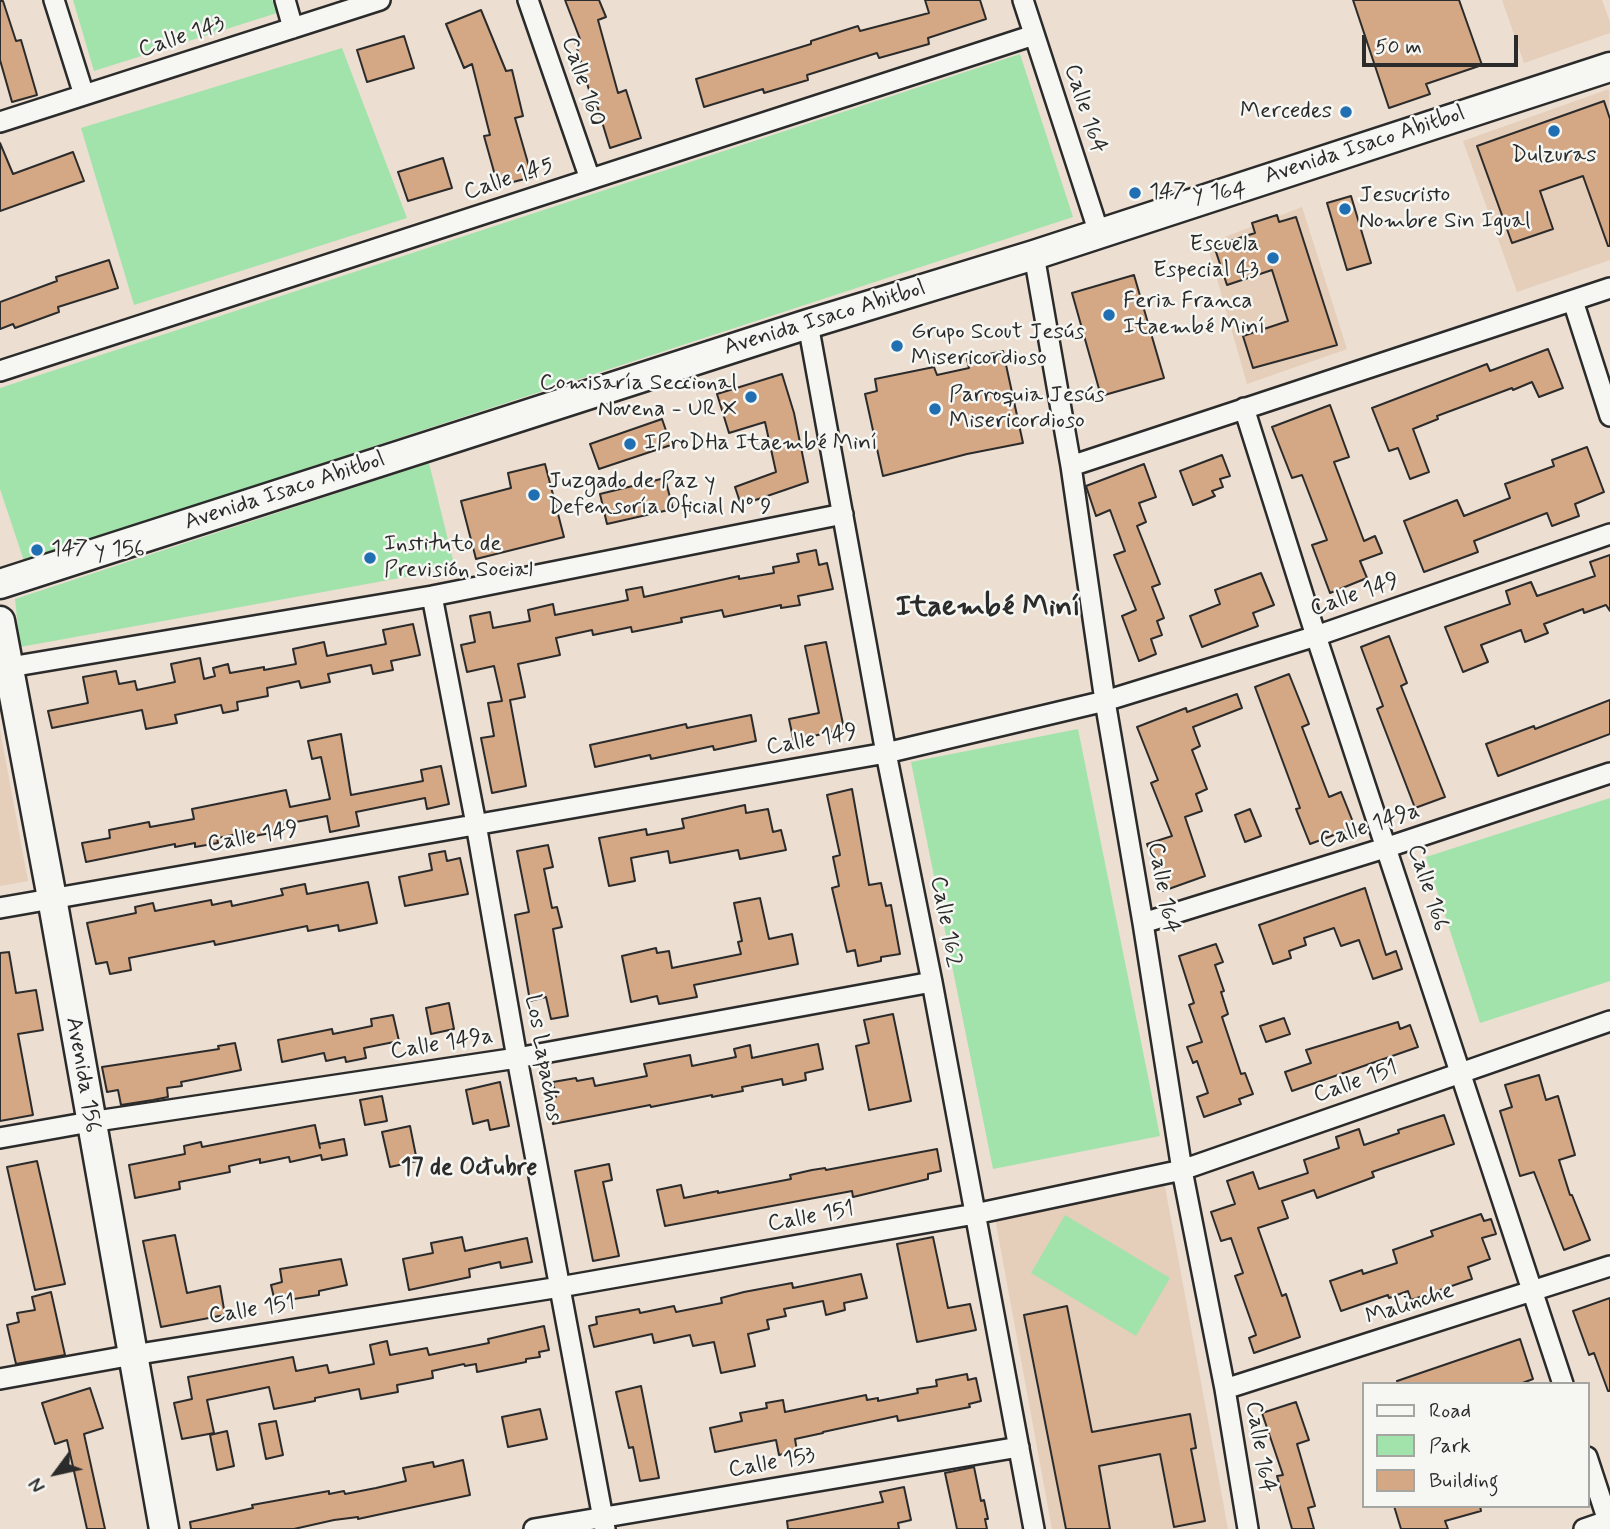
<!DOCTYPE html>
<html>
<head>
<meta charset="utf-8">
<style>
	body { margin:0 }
	#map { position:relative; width:1610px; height:1529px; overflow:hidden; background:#ecded1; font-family:Mynerve,sans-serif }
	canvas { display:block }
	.legend { position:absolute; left:1362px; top:1382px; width:228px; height:126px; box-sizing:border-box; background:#f6f6f2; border:2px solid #a5a5a2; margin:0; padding:9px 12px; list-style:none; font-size:21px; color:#2b2b2b }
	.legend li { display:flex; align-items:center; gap:14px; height:35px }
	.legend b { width:35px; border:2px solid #a5a5a2 }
	.north { position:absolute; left:21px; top:1438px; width:70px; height:70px; -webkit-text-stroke:5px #f6f6f2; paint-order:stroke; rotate:237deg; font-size:19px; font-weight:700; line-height:28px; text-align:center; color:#2b2b2b }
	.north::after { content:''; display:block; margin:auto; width:24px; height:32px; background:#2b2b2b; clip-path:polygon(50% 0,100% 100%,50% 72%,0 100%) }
	.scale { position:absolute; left:1362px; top:35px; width:156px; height:32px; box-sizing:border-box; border:4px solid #2b2b2b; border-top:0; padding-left:9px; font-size:21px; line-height:24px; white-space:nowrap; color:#2b2b2b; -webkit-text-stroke:5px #f6f6f2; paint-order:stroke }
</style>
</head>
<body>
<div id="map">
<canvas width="1610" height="1529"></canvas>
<ul class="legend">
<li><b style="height:9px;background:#f6f6f2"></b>Road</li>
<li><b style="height:19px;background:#a2e3ac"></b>Park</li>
<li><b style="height:19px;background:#d4a785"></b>Building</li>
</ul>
<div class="north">N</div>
<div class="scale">50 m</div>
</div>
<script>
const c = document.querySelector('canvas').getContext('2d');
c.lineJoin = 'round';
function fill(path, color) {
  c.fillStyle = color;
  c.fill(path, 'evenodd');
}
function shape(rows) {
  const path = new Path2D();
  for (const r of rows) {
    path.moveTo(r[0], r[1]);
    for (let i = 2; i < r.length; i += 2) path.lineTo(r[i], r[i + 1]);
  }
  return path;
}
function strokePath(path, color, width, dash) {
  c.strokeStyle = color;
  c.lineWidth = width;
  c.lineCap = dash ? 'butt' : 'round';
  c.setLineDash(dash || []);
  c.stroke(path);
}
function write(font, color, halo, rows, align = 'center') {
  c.font = font + ' Mynerve,sans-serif';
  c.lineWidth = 5;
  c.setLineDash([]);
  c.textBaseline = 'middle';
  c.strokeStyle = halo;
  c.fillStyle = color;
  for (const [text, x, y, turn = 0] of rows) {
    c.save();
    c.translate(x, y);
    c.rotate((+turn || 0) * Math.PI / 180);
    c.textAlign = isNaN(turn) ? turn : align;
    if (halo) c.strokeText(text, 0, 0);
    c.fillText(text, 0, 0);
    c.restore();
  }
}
fill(shape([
	[1502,0,1602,0,1610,22,1610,33,1524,63],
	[1609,89,1610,260,1517,292,1463,141],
	[1302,207,1347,349,1247,384,1207,244],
	[0,730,28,881,0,886],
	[1163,1176,1228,1529,1052,1529,993,1207]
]), '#e5ceba');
fill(shape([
	[73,0,272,0,277,13,94,71],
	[342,48,407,218,134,305,81,128],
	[1020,54,1073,217,24,561,0,489,0,388],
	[429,463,455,568,20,647,15,599],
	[1078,729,1160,1136,993,1169,911,762],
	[1610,798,1610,981,1480,1023,1426,857],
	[1065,1215,1170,1278,1136,1336,1031,1273]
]), '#a2e3ac');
const building = shape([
	[565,0,599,0,606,17,598,20,618,93,626,90,641,138,610,148,592,89,589,90,575,41,580,39,565,0],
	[925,0,980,0,986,19,928,38,929,44,879,58,877,53,807,75,808,80,764,93,763,89,704,107,696,79,811,44,811,41,858,26,860,31,929,13,925,0],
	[1353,0,1459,0,1482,65,1426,84,1430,94,1389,108,1353,0],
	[0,1,3,1,16,41,21,40,37,95,12,102,0,60,0,1],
	[481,10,506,71,512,70,523,116,515,118,532,177,498,186,484,136,490,135,472,64,464,68,446,24,481,10],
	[404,36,414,68,367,82,357,50,404,36],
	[1604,101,1610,119,1610,246,1608,246,1583,176,1540,191,1553,229,1512,243,1477,146,1604,101],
	[0,143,13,174,73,152,84,181,0,211,0,143],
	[443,158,452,188,408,201,398,172,443,158],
	[1351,196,1371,263,1347,270,1327,203,1351,196],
	[1277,215,1279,222,1296,217,1337,345,1253,368,1243,336,1288,321,1272,270,1227,285,1214,246,1255,233,1252,223,1277,215],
	[109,260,118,288,58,307,59,312,15,328,13,324,0,329,0,302,57,281,56,277,109,260],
	[1134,275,1164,378,1101,396,1072,293,1134,275],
	[1548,349,1563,388,1539,397,1532,382,1513,390,1512,388,1437,416,1438,419,1413,429,1429,472,1410,479,1398,448,1389,451,1372,408,1487,364,1490,371,1548,349],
	[1003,351,1023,443,967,454,883,476,865,394,877,391,875,379,934,367,937,375,969,368,967,359,1003,351],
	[782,374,794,413,808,482,741,505,735,487,776,472,765,422,729,433,717,394,782,374],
	[1330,405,1349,457,1334,462,1364,541,1375,536,1382,553,1360,561,1367,578,1330,593,1312,545,1327,540,1302,475,1292,478,1272,427,1330,405],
	[662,419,671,445,599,469,590,444,662,419],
	[1587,447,1604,492,1575,504,1579,516,1552,526,1547,513,1474,541,1478,552,1424,572,1404,521,1457,500,1464,516,1510,498,1505,484,1554,466,1552,460,1587,447],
	[1222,455,1230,476,1220,479,1223,487,1212,491,1215,496,1193,505,1180,471,1222,455],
	[545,464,564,537,476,559,461,501,511,488,508,473,545,464],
	[1144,464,1156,497,1139,503,1146,522,1137,526,1160,584,1152,587,1164,618,1157,621,1162,635,1151,639,1156,654,1139,661,1122,616,1136,610,1114,555,1125,551,1110,510,1096,516,1086,486,1144,464],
	[665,478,673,509,607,524,600,494,665,478],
	[816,550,819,565,827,563,833,589,798,596,800,605,781,608,781,605,724,617,722,610,681,618,682,622,632,632,631,627,593,635,592,630,556,638,560,655,518,664,525,697,510,700,526,786,492,793,481,738,494,736,488,703,502,701,494,666,467,672,461,645,475,642,470,616,490,612,493,628,530,621,528,610,553,604,555,615,628,600,626,590,642,587,644,597,739,576,739,579,774,573,773,567,799,562,797,554,816,550],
	[1610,555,1610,611,1606,605,1584,613,1583,609,1544,624,1548,633,1525,642,1521,630,1481,645,1488,662,1463,672,1445,627,1510,604,1506,591,1531,582,1537,596,1595,576,1590,562,1610,555],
	[1261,573,1274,605,1253,613,1258,626,1202,647,1190,616,1220,604,1215,590,1261,573],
	[413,624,420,655,391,661,393,670,373,674,371,665,328,674,330,682,301,688,299,681,267,688,268,696,237,702,238,710,223,713,221,705,175,715,177,723,146,729,142,710,52,728,48,711,88,703,83,677,116,671,119,684,135,681,137,690,175,682,171,664,200,658,204,679,215,676,213,668,228,664,230,673,264,667,264,670,296,664,293,649,324,642,327,656,386,644,383,630,413,624],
	[1389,636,1407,683,1401,686,1445,797,1415,808,1377,709,1383,706,1361,647,1389,636],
	[826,642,844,729,809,737,809,739,794,743,789,719,819,713,805,646,826,642],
	[1289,674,1309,724,1302,727,1329,797,1341,792,1355,827,1310,844,1296,809,1300,808,1255,687,1289,674],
	[1237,694,1242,708,1193,727,1200,746,1192,750,1207,789,1196,794,1202,811,1185,817,1205,876,1163,891,1147,844,1172,836,1151,783,1158,780,1137,727,1186,708,1187,712,1237,694],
	[1610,700,1610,734,1498,776,1486,744,1534,726,1535,729,1610,700],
	[751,715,756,741,714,750,713,746,651,759,650,755,595,767,590,745,686,724,687,728,751,715],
	[341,734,351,795,423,781,421,770,441,766,449,804,427,809,425,798,356,812,359,826,330,832,327,816,275,826,276,832,249,837,248,832,217,838,218,843,195,847,195,843,175,847,175,844,86,862,82,843,110,838,109,830,149,822,150,827,194,819,192,809,286,790,290,807,330,799,321,757,312,759,308,741,341,734],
	[852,789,869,885,881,883,886,906,891,905,900,954,881,957,881,961,858,966,855,950,847,952,832,888,839,886,833,857,840,855,827,795,852,789],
	[745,805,746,813,768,809,773,832,781,830,786,850,740,859,738,850,670,863,668,851,631,858,635,881,609,886,599,838,646,829,647,835,684,828,682,819,745,805],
	[1250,809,1261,836,1245,842,1235,815,1250,809],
	[548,845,553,867,544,869,552,908,557,907,562,927,553,929,568,1016,551,1019,546,997,530,1001,515,915,529,912,517,851,548,845],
	[445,851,447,861,460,858,468,894,405,906,399,877,432,870,429,854,445,851],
	[368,882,377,923,339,931,338,925,308,931,307,926,215,945,214,941,129,958,131,970,110,974,107,962,96,964,87,923,136,913,135,907,153,903,155,911,211,900,212,905,231,901,232,906,283,895,281,889,305,884,307,894,368,882],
	[1365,888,1386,955,1396,951,1402,969,1373,979,1359,940,1341,946,1334,928,1304,938,1306,945,1289,951,1291,958,1273,964,1259,925,1365,888],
	[760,898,769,939,792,934,798,964,694,985,697,997,659,1004,657,996,631,1002,622,956,656,948,657,953,669,951,672,968,741,954,738,942,742,941,734,903,760,898],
	[1216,944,1223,962,1215,965,1224,991,1221,992,1228,1014,1222,1017,1241,1074,1245,1073,1253,1094,1239,1099,1241,1104,1204,1117,1197,1097,1208,1093,1197,1061,1193,1063,1187,1047,1202,1042,1189,1005,1194,1003,1179,956,1216,944],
	[9,952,16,993,36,990,43,1030,18,1034,33,1115,0,1121,0,953,9,952],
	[449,1003,454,1029,431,1034,426,1008,449,1003],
	[893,1014,911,1101,869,1110,856,1046,869,1043,864,1020,893,1014],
	[393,1015,399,1041,364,1048,366,1058,346,1062,345,1057,326,1061,324,1053,282,1062,278,1040,332,1029,333,1034,372,1026,371,1019,393,1015],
	[1284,1018,1290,1034,1266,1042,1260,1026,1284,1018],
	[1398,1022,1400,1029,1410,1025,1418,1047,1292,1091,1285,1072,1311,1063,1306,1050,1398,1022],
	[235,1043,241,1070,181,1082,182,1086,167,1088,168,1097,153,1100,121,1105,118,1090,107,1092,102,1067,219,1049,218,1046,235,1043],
	[818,1044,823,1069,805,1073,806,1080,783,1085,782,1079,742,1087,743,1091,712,1097,712,1095,651,1107,650,1105,553,1124,548,1098,556,1097,553,1082,576,1078,577,1081,593,1078,595,1086,647,1076,644,1064,690,1055,692,1066,736,1057,734,1049,750,1045,752,1058,818,1044],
	[1539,1075,1546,1100,1558,1096,1575,1155,1559,1160,1570,1195,1572,1195,1590,1240,1564,1250,1534,1172,1520,1176,1500,1111,1512,1107,1505,1085,1539,1075],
	[500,1082,509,1126,490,1130,488,1120,473,1124,466,1090,500,1082],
	[382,1096,387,1121,365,1125,360,1100,382,1096],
	[1444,1115,1454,1144,1372,1172,1374,1177,1317,1198,1314,1190,1282,1201,1288,1218,1258,1228,1282,1296,1286,1294,1300,1337,1254,1353,1249,1338,1256,1335,1235,1276,1243,1273,1231,1238,1221,1241,1211,1212,1235,1204,1227,1181,1253,1172,1259,1189,1308,1173,1304,1160,1339,1148,1336,1137,1359,1129,1364,1145,1399,1133,1398,1130,1444,1115],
	[315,1125,320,1148,319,1144,344,1139,347,1155,322,1160,321,1155,290,1162,289,1157,260,1163,260,1159,229,1166,230,1172,179,1182,180,1189,135,1198,129,1165,185,1154,184,1146,201,1142,202,1147,315,1125],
	[410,1126,417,1161,390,1167,382,1132,410,1126],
	[937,1149,941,1171,928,1174,928,1179,853,1197,852,1191,665,1226,657,1190,681,1185,684,1198,718,1191,718,1193,791,1179,790,1175,812,1170,825,1168,826,1170,937,1149],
	[37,1161,65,1284,35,1290,7,1167,37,1161],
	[609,1164,612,1180,603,1182,619,1256,593,1261,575,1171,609,1164],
	[1481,1214,1484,1221,1491,1219,1496,1234,1482,1238,1490,1259,1468,1267,1472,1279,1411,1300,1408,1291,1389,1298,1388,1295,1341,1311,1330,1281,1362,1270,1363,1274,1397,1263,1393,1250,1433,1236,1431,1231,1481,1214],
	[175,1235,187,1293,220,1286,225,1315,161,1327,143,1241,175,1235],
	[462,1237,465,1251,527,1238,532,1262,501,1268,500,1262,469,1269,470,1277,409,1290,403,1259,433,1253,431,1243,462,1237],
	[933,1237,948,1308,970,1304,976,1330,917,1342,897,1244,933,1237],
	[341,1259,347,1285,319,1291,319,1295,275,1302,271,1285,282,1282,280,1269,341,1259],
	[861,1274,867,1298,844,1303,845,1310,826,1315,823,1301,784,1309,786,1316,767,1320,769,1329,748,1334,755,1366,721,1373,714,1342,693,1346,690,1335,654,1343,652,1334,594,1347,589,1326,597,1324,596,1317,639,1309,640,1313,674,1306,676,1312,722,1303,721,1298,744,1292,792,1283,793,1288,861,1274],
	[51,1292,65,1355,16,1364,7,1325,19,1322,17,1313,35,1310,32,1297,51,1292],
	[1610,1298,1610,1391,1608,1391,1594,1353,1589,1355,1573,1311,1610,1298],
	[1067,1306,1092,1432,1190,1414,1196,1448,1191,1449,1205,1521,1174,1527,1160,1454,1099,1466,1110,1529,1066,1529,1024,1315,1067,1306],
	[544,1326,549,1350,539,1352,540,1357,526,1359,526,1362,477,1372,476,1364,465,1366,464,1364,432,1371,433,1378,397,1385,398,1392,361,1399,359,1389,315,1398,315,1401,274,1409,269,1387,207,1400,214,1433,182,1439,174,1403,192,1399,188,1377,293,1357,296,1371,327,1365,329,1373,374,1364,370,1345,387,1341,390,1355,427,1348,429,1355,489,1343,488,1339,544,1326],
	[1520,1339,1533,1379,1520,1384,1398,1384,1397,1381,1520,1339],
	[967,1374,968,1380,976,1378,981,1401,969,1404,970,1407,898,1421,897,1416,823,1432,823,1433,795,1439,797,1451,779,1455,776,1440,715,1452,710,1428,742,1421,740,1413,767,1408,766,1403,783,1400,785,1412,866,1395,867,1400,878,1398,878,1401,918,1393,917,1389,937,1386,936,1380,967,1374],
	[641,1386,659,1478,640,1481,633,1447,629,1448,616,1392,641,1386],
	[90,1388,103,1428,84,1434,105,1529,87,1529,67,1440,55,1444,42,1403,90,1388],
	[1296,1402,1309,1440,1297,1444,1315,1506,1308,1508,1314,1529,1292,1529,1277,1476,1283,1475,1262,1413,1296,1402],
	[540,1409,547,1439,508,1447,502,1417,540,1409],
	[276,1421,283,1455,266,1459,259,1424,276,1421],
	[227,1431,234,1466,217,1470,210,1435,227,1431],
	[463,1460,470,1495,358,1519,358,1517,334,1520,294,1529,191,1529,190,1522,253,1508,252,1505,329,1491,329,1494,344,1491,345,1494,376,1488,406,1481,403,1468,433,1462,434,1467,463,1460],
	[974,1467,981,1501,984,1500,988,1519,985,1519,987,1529,957,1529,945,1473,974,1467],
	[904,1487,911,1520,898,1523,899,1529,788,1529,787,1521,883,1502,880,1492,904,1487],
	[1394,1506,1480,1506,1481,1511,1445,1521,1448,1529,1401,1529,1394,1506]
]);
fill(building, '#d4a785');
strokePath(building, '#2b2b2b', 2);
const street = shape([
	[54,0,84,95],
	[285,0,293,28],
	[528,0,590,179],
	[1023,0,1099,233],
	[0,122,380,0],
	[1034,255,1071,466,1105,701,1143,923,1182,1170,1225,1389,1248,1529],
	[1573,301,1610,416],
	[808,324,886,753,932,982,1034,1529],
	[0,371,1034,35],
	[1244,408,1316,636,1563,1384],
	[1071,466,1610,288],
	[432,596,476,824,517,1058,605,1529],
	[10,667,432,596,843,514],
	[0,908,886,753,1105,701,1316,636,1610,534],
	[1143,923,1388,847,1610,773],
	[0,1138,90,1122,517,1058,932,982],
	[0,1379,133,1355,560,1287,975,1214,1182,1170,1610,1021],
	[1225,1389,1610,1266],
	[1587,1457,1608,1521],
	[534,1529,1019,1447],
	[1584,1529,1610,1520]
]);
const secondary = shape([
	[0,584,808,324,1034,255,1610,67],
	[0,621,52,898,164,1529]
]);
strokePath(street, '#2b2b2b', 24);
strokePath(secondary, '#2b2b2b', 33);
strokePath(street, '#f6f6f2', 19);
strokePath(secondary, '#f6f6f2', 28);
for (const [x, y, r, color] of [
	[1346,112,7,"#1f6fb2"],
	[1554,131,7,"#1f6fb2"],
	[1135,193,7,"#1f6fb2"],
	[1345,209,7,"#1f6fb2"],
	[1273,258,7,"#1f6fb2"],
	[1109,315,7,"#1f6fb2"],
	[897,346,7,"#1f6fb2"],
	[751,397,7,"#1f6fb2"],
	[935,409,7,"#1f6fb2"],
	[630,444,7,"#1f6fb2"],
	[534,495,7,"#1f6fb2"],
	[37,550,7,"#1f6fb2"],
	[370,558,7,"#1f6fb2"]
]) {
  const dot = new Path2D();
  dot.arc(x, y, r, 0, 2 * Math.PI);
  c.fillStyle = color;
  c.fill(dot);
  strokePath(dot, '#f6f6f2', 2.5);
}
write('23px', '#2b2b2b', '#f6f6f2', [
	["Calle 143",182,38,-18],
	["Calle 160",582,82,71],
	["Calle 164",1084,109,72],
	["Avenida Isaco Abitbol",1365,146,-18],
	["Calle 145",509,180,-18],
	["Avenida Isaco Abitbol",825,319,-17],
	["Avenida Isaco Abitbol",285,492,-18],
	["Calle 149",1355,596,-19],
	["Calle 149",812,741,-10],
	["Calle 149a",1370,827,-18],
	["Calle 149",253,838,-10],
	["Calle 164",1162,888,80],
	["Calle 166",1427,888,72],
	["Calle 162",945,922,79],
	["Calle 149a",442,1045,-9],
	["Los Lapachos",542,1058,80],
	["Avenida 156",82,1075,80],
	["Calle 151",1356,1083,-19],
	["Calle 151",811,1218,-10],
	["Malinche",1410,1305,-18],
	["Calle 151",252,1311,-9],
	["Calle 164",1259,1447,81],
	["Calle 153",772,1464,-10]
]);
write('23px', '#2b2b2b', '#f6f6f2', [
	["Mercedes",1332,112,"right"],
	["Dulzuras",1554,156,"center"],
	["147 y 164",1149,193],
	["Jesucristo",1359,196],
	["Nombre Sin Igual",1359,222],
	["Escuela",1259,245,"right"],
	["Especial 43",1259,271,"right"],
	["Feria Franca",1123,302],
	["Itaembé Miní",1123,328],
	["Grupo Scout Jesús",911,333],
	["Misericordioso",911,359],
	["Comisaría Seccional",737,384,"right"],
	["Novena - UR X",737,410,"right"],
	["Parroquia Jesús",949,396],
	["Misericordioso",949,422],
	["IProDHa Itaembé Miní",644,444],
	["Juzgado de Paz y",548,482],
	["Defensoría Oficial Nº 9",548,508],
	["Instituto de",384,545],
	["Previsión Social",384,571],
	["147 y 156",51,550]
], 'left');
write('bold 24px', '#2b2b2b', '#f6f6f2', [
	["17 de Octubre",469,1169]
]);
write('bold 30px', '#2b2b2b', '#f6f6f2', [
	["Itaembé Miní",988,609]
]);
</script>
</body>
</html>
